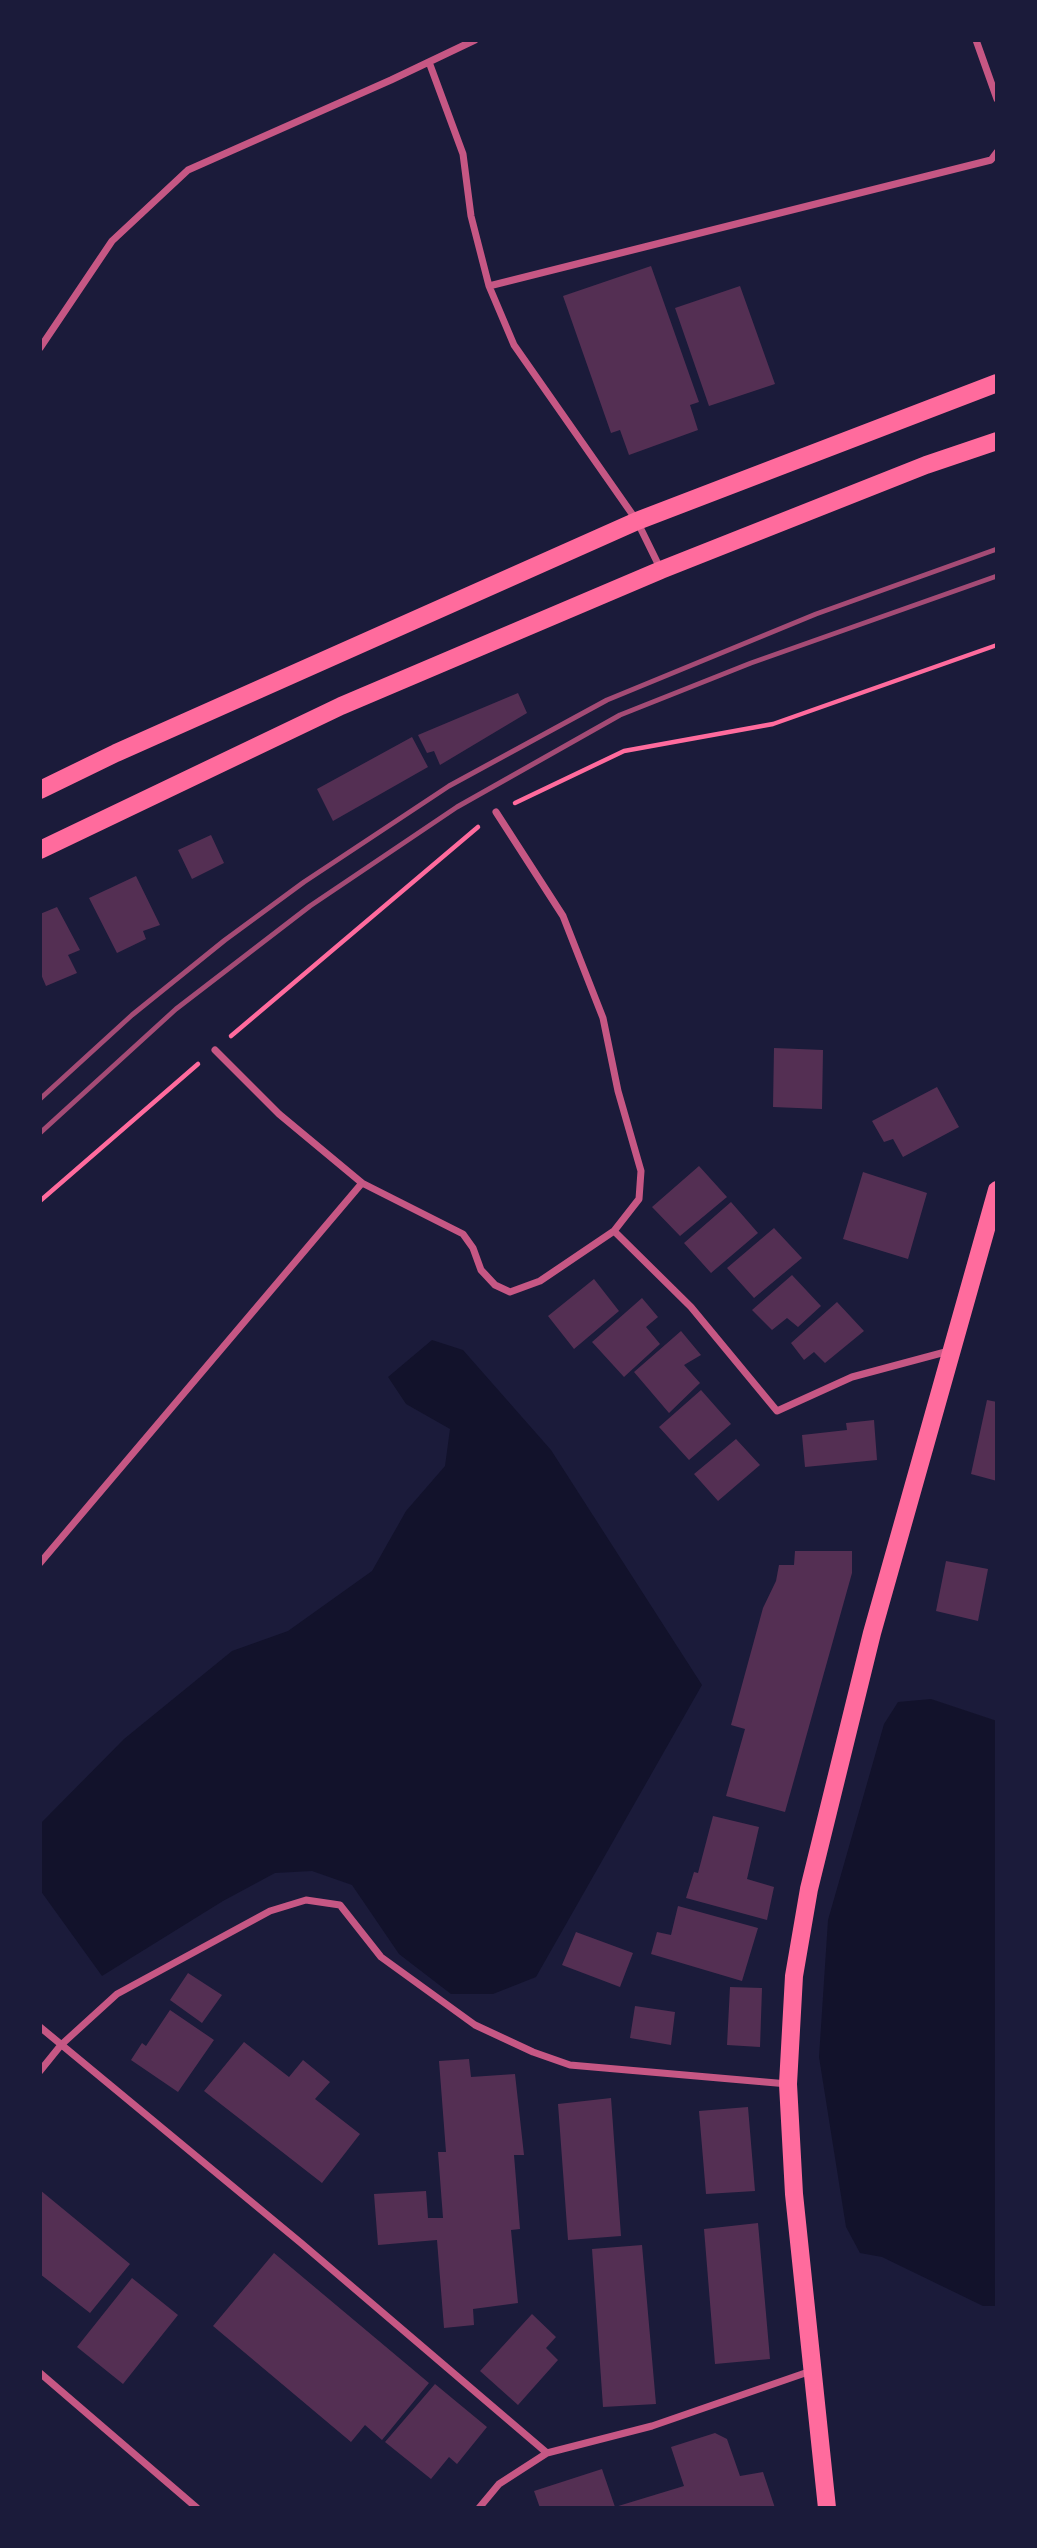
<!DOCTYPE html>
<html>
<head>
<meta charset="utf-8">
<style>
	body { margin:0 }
	#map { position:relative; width:1037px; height:2548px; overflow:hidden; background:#1b1b3a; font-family:Figtree,sans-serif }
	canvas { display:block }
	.frame { position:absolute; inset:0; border:42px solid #1b1b3a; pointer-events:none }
</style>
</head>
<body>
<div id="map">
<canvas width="1037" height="2548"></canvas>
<div class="frame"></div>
</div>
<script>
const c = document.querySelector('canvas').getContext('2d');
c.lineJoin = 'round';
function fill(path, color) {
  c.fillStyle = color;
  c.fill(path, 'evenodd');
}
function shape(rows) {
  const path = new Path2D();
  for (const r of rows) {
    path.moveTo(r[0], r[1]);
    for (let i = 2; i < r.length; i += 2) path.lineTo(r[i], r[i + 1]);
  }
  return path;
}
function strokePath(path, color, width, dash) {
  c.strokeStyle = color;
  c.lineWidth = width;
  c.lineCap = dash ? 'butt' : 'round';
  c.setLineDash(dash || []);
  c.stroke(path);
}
fill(shape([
	[432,1340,463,1350,551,1450,702,1685,536,1977,493,1994,451,1994,399,1954,352,1885,312,1871,275,1873,223,1901,102,1976,40,1890,40,1824,124,1739,232,1651,288,1631,372,1571,406,1511,445,1466,450,1429,406,1404,388,1377],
	[931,1699,997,1721,997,2306,983,2306,882,2257,860,2253,846,2227,819,2057,828,1920,884,1724,898,1702]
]), '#12122b');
fill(shape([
	[651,266,699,402,690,405,698,430,629,455,620,430,611,433,563,296],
	[740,286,775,384,709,406,675,308],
	[518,693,527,713,440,765,434,751,427,753,418,735],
	[412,737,428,767,333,821,317,789],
	[211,835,224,863,192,879,178,850],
	[136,876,160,925,143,931,146,939,117,953,89,898],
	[57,907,80,950,68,955,77,973,46,986,40,972,40,914],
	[774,1048,823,1050,822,1109,773,1107],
	[937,1087,959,1127,903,1157,893,1139,884,1142,872,1121],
	[699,1166,727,1197,680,1236,652,1207],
	[863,1172,927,1193,908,1259,843,1239],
	[731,1202,758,1233,711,1273,684,1243],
	[774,1228,802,1258,754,1298,727,1268],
	[792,1275,821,1306,798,1327,787,1318,772,1330,752,1310],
	[594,1279,619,1311,574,1349,548,1316],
	[642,1298,658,1317,646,1327,660,1344,624,1377,592,1342],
	[837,1302,864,1331,825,1363,814,1352,804,1360,791,1343],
	[681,1331,701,1355,684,1365,700,1383,669,1413,634,1372],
	[701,1390,731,1424,689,1460,659,1427],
	[987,1400,997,1402,997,1481,971,1474],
	[874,1420,877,1460,805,1467,802,1435,847,1430,846,1423],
	[736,1439,760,1465,718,1501,694,1474],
	[795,1551,852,1551,852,1573,785,1812,726,1796,745,1729,731,1725,763,1608,776,1581,779,1565,794,1565],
	[946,1561,988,1569,978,1621,936,1611],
	[713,1816,759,1827,747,1879,774,1887,767,1920,686,1898,694,1872,698,1873],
	[678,1906,758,1928,742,1981,651,1954,657,1932,671,1935],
	[576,1932,633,1953,620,1987,562,1965],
	[188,1973,222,1995,202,2023,170,2000],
	[730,1987,762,1988,760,2047,727,2045],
	[635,2006,675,2012,671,2045,630,2038],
	[170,2010,214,2040,178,2092,131,2060,142,2043,146,2046],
	[244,2042,289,2077,303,2060,330,2082,315,2099,360,2134,322,2183,204,2091],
	[469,2059,471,2077,515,2074,524,2155,514,2155,520,2229,511,2230,518,2303,473,2309,474,2325,444,2328,437,2240,378,2245,374,2194,426,2191,428,2218,443,2218,438,2152,446,2152,439,2061],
	[611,2098,621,2236,568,2240,558,2104],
	[748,2107,755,2191,706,2194,699,2111],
	[40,2190,130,2264,90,2313,40,2274],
	[758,2223,770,2359,715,2364,704,2229],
	[642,2245,656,2404,603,2407,592,2249],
	[274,2253,429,2383,382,2440,365,2425,351,2442,213,2326],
	[132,2278,178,2315,123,2384,77,2347],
	[532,2314,556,2337,546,2348,558,2360,518,2405,480,2371],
	[435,2384,487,2427,457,2464,449,2457,431,2479,385,2442],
	[715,2433,727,2439,740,2476,763,2472,775,2508,540,2508,534,2491,602,2469,615,2507,684,2486,671,2447]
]), '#542f53');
strokePath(shape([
	[515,803,624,751,773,724,997,645],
	[231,1036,478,827],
	[40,1201,198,1064]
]), '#ff6b9d', 4.5);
strokePath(shape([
	[976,40,997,99],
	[429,62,463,154,471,216,489,286,514,345,637,521,661,570],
	[489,286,991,160,997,152],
	[40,348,112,241,188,170,391,80,475,40],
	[362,1183,463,1234,473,1248,481,1270,495,1285,510,1292,540,1281,614,1231,639,1199,641,1171,618,1091,603,1018,563,916,496,812],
	[614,1231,691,1307,777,1411,852,1377,949,1351],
	[40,1563,362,1183,279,1114,215,1050],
	[40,2027,301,2243,547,2453],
	[40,2071,61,2045,117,1994,270,1911,306,1900,340,1905,381,1957,475,2025,533,2052,570,2065,788,2084],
	[40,2373,197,2508],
	[479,2508,499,2484,547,2453,652,2426,811,2371]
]), '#c65784', 7);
strokePath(shape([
	[40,790,116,753,637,521,997,383],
	[40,850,341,706,661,570,926,465,997,441],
	[827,2508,794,2194,788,2084,794,1976,809,1889,872,1633,997,1190]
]), '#ff6b9d', 18);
strokePath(shape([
	[40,1099,132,1015,225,940,304,882,449,786,607,700,816,614,997,549],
	[40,1133,176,1009,310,906,457,807,620,715,751,663,997,576]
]), '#a44b75', 5);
</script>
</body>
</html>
